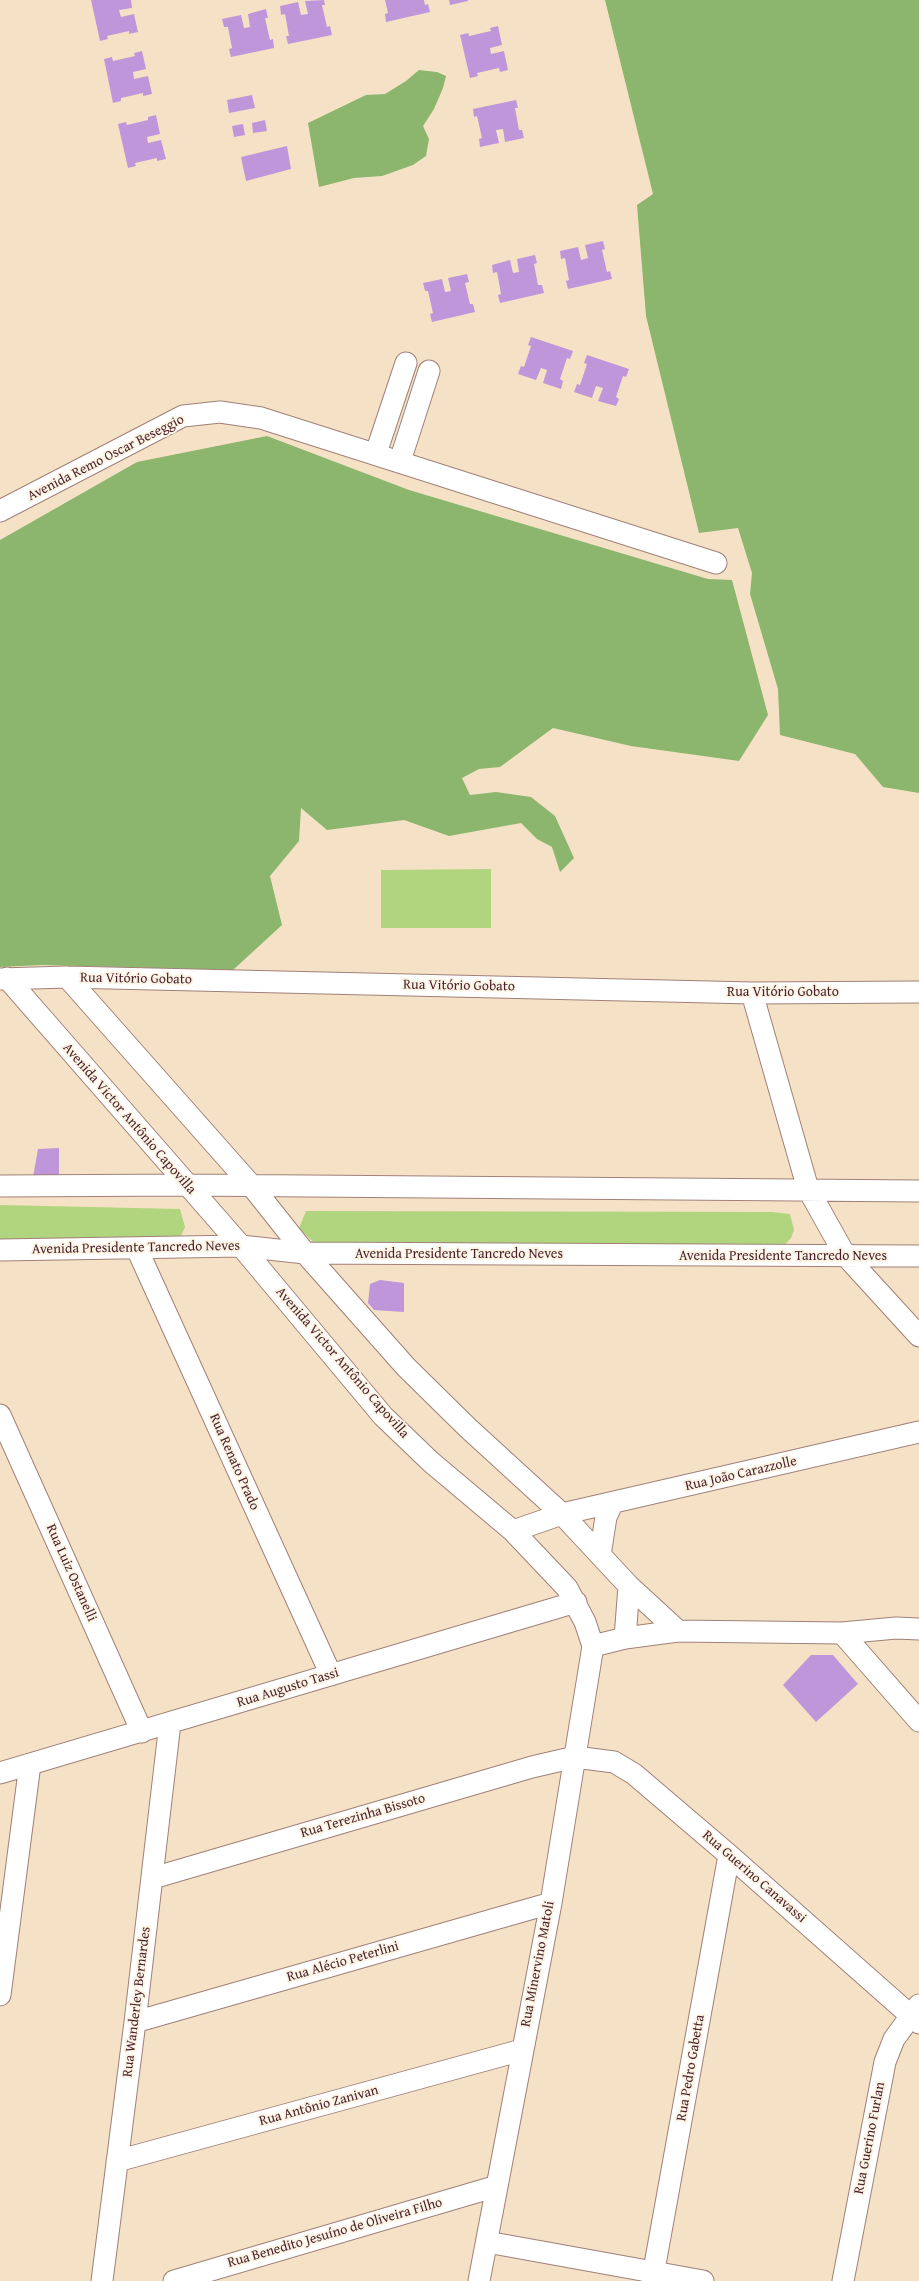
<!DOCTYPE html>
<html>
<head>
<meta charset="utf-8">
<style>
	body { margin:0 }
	canvas { display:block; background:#f5e2c6 }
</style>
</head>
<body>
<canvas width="919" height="2281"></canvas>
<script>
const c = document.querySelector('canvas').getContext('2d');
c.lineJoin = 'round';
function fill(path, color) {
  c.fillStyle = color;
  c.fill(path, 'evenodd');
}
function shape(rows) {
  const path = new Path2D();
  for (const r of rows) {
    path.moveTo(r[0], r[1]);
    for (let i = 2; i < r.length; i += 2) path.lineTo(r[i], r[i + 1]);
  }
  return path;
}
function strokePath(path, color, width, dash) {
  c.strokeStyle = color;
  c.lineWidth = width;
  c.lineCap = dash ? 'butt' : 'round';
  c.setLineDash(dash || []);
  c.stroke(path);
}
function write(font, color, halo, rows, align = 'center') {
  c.font = font + ' "Gentium Book Plus",serif';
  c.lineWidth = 4;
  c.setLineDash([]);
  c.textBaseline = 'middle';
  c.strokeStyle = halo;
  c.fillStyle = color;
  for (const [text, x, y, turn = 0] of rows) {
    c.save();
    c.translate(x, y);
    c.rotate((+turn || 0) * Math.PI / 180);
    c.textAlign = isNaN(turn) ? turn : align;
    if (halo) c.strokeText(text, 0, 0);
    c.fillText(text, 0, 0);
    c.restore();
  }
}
fill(shape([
	[491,869,491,928,381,928,381,870],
	[0,1205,180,1209,185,1227,179,1240,0,1240],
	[306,1211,772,1212,790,1214,794,1230,791,1238,782,1248,390,1242,316,1245,299,1228]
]), '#b0d57e');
fill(shape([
	[605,0,919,0,919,793,883,787,855,754,780,735,778,689,750,594,752,573,738,528,699,533,646,316,637,205,653,194],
	[419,70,437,72,446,76,443,88,434,109,423,126,429,139,426,156,413,165,382,176,354,178,319,187,308,123,366,95,385,94,406,81],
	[267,436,409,490,708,579,732,580,768,715,739,761,631,746,553,728,500,767,479,769,462,778,470,795,496,792,531,797,555,816,574,858,560,872,552,847,537,839,521,823,449,836,404,820,327,830,301,808,299,841,270,876,282,925,233,970,42,965,0,967,0,540,137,462]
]), '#8cb66d');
fill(shape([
	[91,0,131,0,132,8,119,10,121,17,134,14,138,32,129,34,129,31,107,36,108,39,100,41],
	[324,0,325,5,322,5,327,27,330,26,332,35,288,44,286,36,289,36,285,14,281,15,280,6,298,2,301,15,308,14,305,1],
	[385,0,424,0,425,5,428,4,430,12,386,22,385,14,388,13],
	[449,0,468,0,468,1,450,5],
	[266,9,268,18,265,18,270,40,273,39,274,48,231,57,229,49,232,48,228,27,224,27,222,19,241,15,244,28,250,27,248,14],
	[498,26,502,45,490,48,491,54,504,51,508,70,500,72,499,68,477,73,478,76,470,78,460,35,468,33,469,36,491,31,490,28],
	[142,51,146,69,133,72,134,79,148,76,152,94,143,96,143,93,121,98,121,101,113,103,104,59,112,57,113,61,135,56,134,53],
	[252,95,255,108,229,113,227,100],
	[516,100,518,108,515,108,519,130,522,130,524,138,505,142,503,129,496,130,499,143,480,147,479,139,482,138,477,116,474,117,473,109],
	[156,115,160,134,147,137,148,143,161,140,166,159,157,161,157,158,135,163,136,166,128,168,118,124,126,122,127,125,148,120,148,117],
	[265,120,267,131,253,133,252,123],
	[243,124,245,135,234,137,232,126],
	[287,146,291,169,246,181,241,157],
	[603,241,605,249,602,250,607,272,610,271,612,279,568,289,566,281,569,280,565,258,561,259,560,251,578,247,581,260,588,258,585,245],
	[535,255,537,263,534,264,538,285,542,285,544,293,500,303,498,295,501,294,497,272,493,273,492,265,510,260,513,273,519,272,517,259],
	[467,274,469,282,465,283,470,304,473,304,475,312,432,322,430,314,433,313,428,291,425,291,423,283,442,279,445,292,451,291,448,278],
	[531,337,573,351,570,359,567,358,560,379,563,381,561,389,543,383,547,370,541,368,536,380,518,374,521,366,524,367,531,346,528,345],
	[587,355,629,369,626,377,623,376,616,397,619,399,616,406,598,401,603,388,596,386,592,398,574,392,577,384,580,385,587,364,584,363],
	[59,1148,59,1177,33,1177,38,1149],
	[380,1280,404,1283,404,1312,374,1310,368,1303,370,1284],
	[811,1655,833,1655,858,1684,816,1722,783,1685]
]), '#c096da');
const minor = shape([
	[376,453,406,363],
	[400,461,429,371],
	[0,511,183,416,220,412,261,418,716,563],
	[67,977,251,1185,305,1253,406,1367,468,1428,562,1514,629,1586,678,1631],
	[7,978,241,1246,383,1416,431,1462,513,1531,567,1588,585,1622,593,1646,625,1638,629,1586],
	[0,979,67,977,752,993,919,992],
	[752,993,808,1189,845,1255,919,1336],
	[0,1186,186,1185,919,1191],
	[137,1249,331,1675],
	[0,1250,241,1246,305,1253,919,1256],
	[0,1415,142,1732],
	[513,1531,562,1514,919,1432],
	[600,1555,606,1517,612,1504],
	[842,1633,919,1721],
	[625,1638,678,1631,842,1633,896,1628,919,1629],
	[0,1773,576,1602],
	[153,1878,532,1767,575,1757,614,1762,634,1774,729,1855,919,2023],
	[0,1995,30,1764],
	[135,2022,551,1903],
	[117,2161,522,2050],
	[487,2242,703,2281],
	[102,2281,135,2022,170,1723],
	[174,2281,497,2186],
	[479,2281,551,1903,593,1646],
	[652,2281,729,1855],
	[843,2281,885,2062,894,2039,919,2005]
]);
strokePath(minor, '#a08078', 23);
strokePath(minor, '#fff', 21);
write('14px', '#4a1f2b', '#fcf5e5', [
	["Avenida Remo Oscar Beseggio",106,458,-27],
	["Rua Vitório Gobato",136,979,1],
	["Rua Vitório Gobato",459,986,1],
	["Rua Vitório Gobato",783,992],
	["Avenida Victor Antônio Capovilla",129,1119,49],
	["Avenida Presidente Tancredo Neves",136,1248,-1],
	["Avenida Presidente Tancredo Neves",459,1254],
	["Avenida Presidente Tancredo Neves",783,1256],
	["Avenida Victor Antônio Capovilla",342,1363,49],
	["Rua Renato Prado",234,1462,66],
	["Rua João Carazzolle",741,1474,-13],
	["Rua Luiz Ostanelli",71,1573,66],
	["Rua Augusto Tassi",288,1688,-17],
	["Rua Terezinha Bissoto",363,1816,-16],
	["Rua Guerino Canavassi",754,1877,41],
	["Rua Alécio Peterlini",343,1962,-16],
	["Rua Minervino Matoli",538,1964,-79],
	["Rua Wanderley Bernardes",137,2002,-83],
	["Rua Pedro Gabetta",691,2068,-80],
	["Rua Antônio Zanivan",319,2106,-15],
	["Rua Guerino Furlan",870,2138,-79],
	["Rua Benedito Jesuíno de Oliveira Filho",335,2233,-16]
]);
</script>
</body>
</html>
